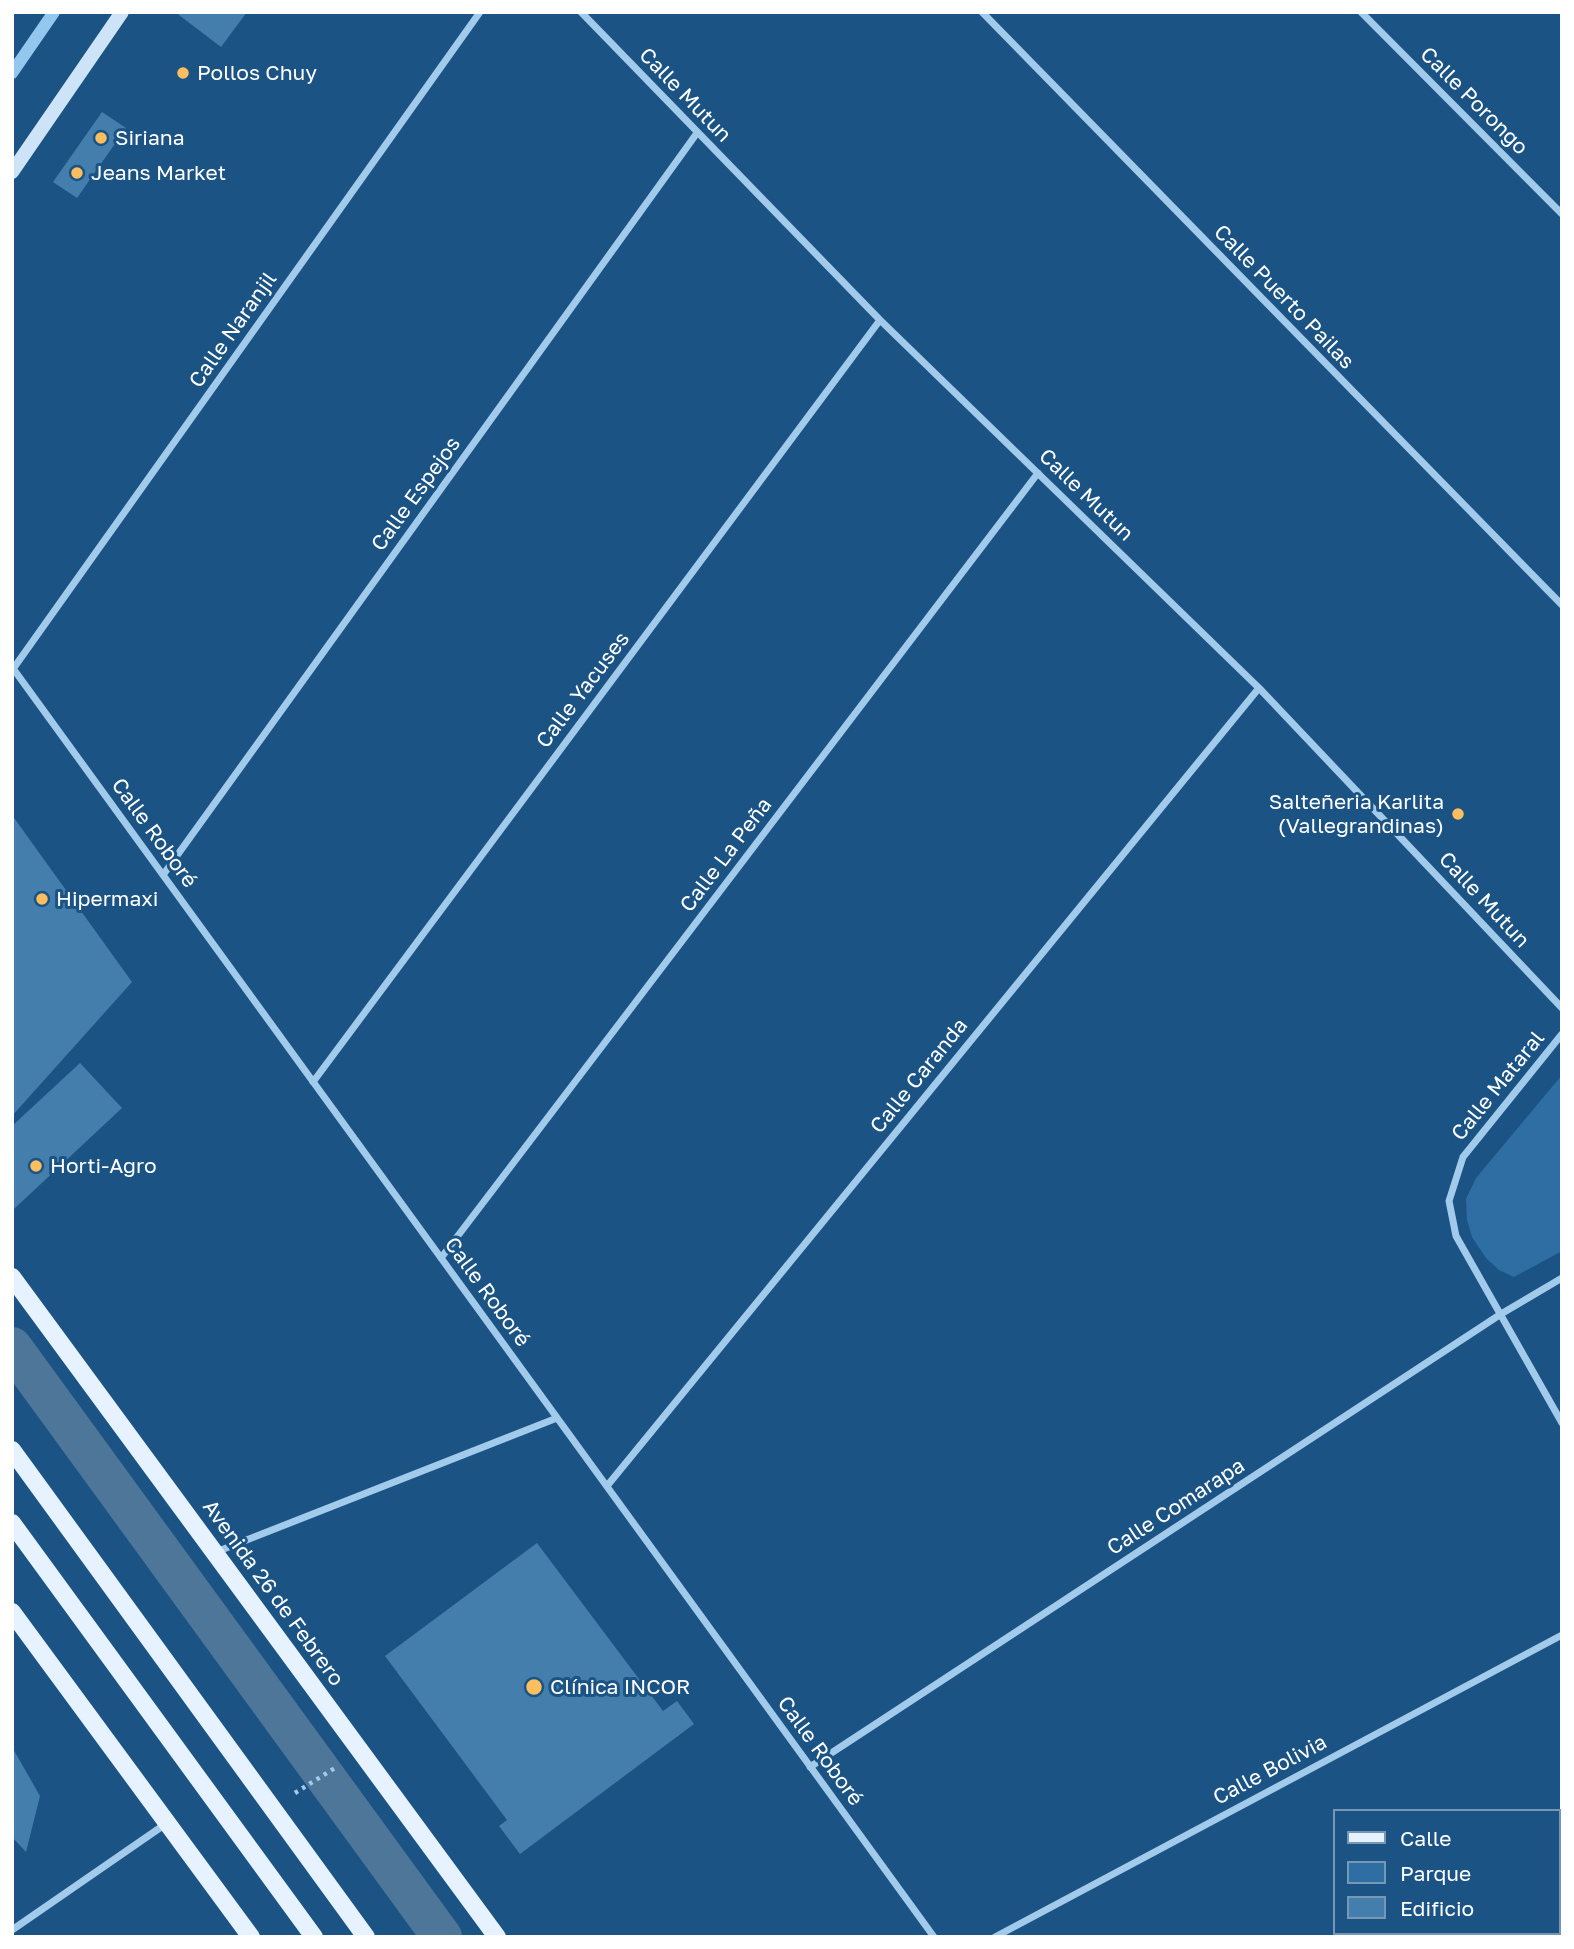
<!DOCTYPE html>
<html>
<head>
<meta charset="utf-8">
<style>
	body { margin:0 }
	#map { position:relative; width:1574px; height:1949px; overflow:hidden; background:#1b5484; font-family:"Golos Text",sans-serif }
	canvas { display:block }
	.frame { position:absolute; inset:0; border:14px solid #fff; pointer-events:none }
	.legend { position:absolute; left:1333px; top:1809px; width:228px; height:126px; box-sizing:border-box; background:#1b5484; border:2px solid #7698b5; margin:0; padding:9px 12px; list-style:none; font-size:21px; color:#fff }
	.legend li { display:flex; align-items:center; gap:14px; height:35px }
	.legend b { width:35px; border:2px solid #7698b5 }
</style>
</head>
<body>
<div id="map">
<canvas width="1574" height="1949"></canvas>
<div class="frame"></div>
<ul class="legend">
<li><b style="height:9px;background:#e6f2ff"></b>Calle</li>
<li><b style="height:19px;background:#2e6ea2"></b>Parque</li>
<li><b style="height:19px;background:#447ead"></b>Edificio</li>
</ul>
</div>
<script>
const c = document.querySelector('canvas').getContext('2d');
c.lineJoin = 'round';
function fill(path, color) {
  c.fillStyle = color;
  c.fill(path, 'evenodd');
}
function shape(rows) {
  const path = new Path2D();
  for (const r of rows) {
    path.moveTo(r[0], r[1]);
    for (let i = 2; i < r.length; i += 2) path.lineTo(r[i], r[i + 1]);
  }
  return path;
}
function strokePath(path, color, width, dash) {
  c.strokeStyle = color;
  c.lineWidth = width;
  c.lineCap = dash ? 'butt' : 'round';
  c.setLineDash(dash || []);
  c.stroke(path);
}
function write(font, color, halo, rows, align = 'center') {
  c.font = font + ' "Golos Text",sans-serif';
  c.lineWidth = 6;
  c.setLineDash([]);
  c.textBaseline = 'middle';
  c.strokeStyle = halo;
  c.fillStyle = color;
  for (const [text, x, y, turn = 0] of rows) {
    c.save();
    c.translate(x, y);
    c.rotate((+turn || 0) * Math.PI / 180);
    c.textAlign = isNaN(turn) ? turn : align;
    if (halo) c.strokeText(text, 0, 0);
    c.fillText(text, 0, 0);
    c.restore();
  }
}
fill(shape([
	[1562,1075,1562,1251,1514,1277,1499,1270,1486,1258,1472,1237,1467,1220,1466,1199,1476,1178]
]), '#2e6ea2');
strokePath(shape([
	[12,73,54,12]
]), '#94c7ed', 12);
strokePath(shape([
	[12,1347,442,1937]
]), '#4d7699', 40);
fill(shape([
	[175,12,247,12,221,47],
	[102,112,126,128,77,198,53,182],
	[12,815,132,982,12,1116],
	[80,1063,122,1108,14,1209,12,1206,12,1126],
	[537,1543,663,1711,677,1701,694,1724,520,1854,499,1826,507,1820,385,1656],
	[12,1747,40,1796,26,1852,12,1837]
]), '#447ead');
strokePath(shape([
	[295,1793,338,1766]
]), '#a1caeb', 4.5, [3.5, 5]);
strokePath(shape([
	[581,12,880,320,1259,688,1562,1008],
	[982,12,1562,605],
	[1361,12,1562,214],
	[12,667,934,1937],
	[13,669,480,12],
	[163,875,697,133],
	[1562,1034,1463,1157,1449,1201,1456,1236,1562,1423],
	[313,1082,880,320],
	[441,1258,1038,473],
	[607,1486,1259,688],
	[216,1552,557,1418],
	[810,1767,1501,1314,1562,1278],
	[12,1930,167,1823],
	[995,1937,1562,1635]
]), '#a1caeb', 7);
strokePath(shape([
	[12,172,122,12]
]), '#cde4f8', 14);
strokePath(shape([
	[12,1277,497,1937],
	[12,1450,366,1937],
	[12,1523,314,1937],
	[12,1612,251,1937]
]), '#e6f2ff', 18);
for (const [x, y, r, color] of [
	[183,73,7,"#fcbe5e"],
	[101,138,7,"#fcbe5e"],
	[77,173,7,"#fcbe5e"],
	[1458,814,7,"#fcbe5e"],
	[42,899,7,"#fcbe5e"],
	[36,1166,7,"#fcbe5e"],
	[534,1687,9,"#fcbe5e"]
]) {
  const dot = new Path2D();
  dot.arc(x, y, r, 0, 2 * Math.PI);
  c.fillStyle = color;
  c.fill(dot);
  strokePath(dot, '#1b5484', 2.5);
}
write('21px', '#fff', '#1b5484', [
	["Pollos Chuy",197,73],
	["Siriana",115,138],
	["Jeans Market",91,173],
	["Salteñeria Karlita",1444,802,"right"],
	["(Vallegrandinas)",1444,826,"right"],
	["Hipermaxi",56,899],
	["Horti-Agro",50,1166],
	["Clínica INCOR",550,1687]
], 'left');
write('21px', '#fff', '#1b5484', [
	["Calle Mutun",685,95,46],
	["Calle Porongo",1474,101,45],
	["Calle Puerto Pailas",1284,297,46],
	["Calle Naranjil",233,330,-55],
	["Calle Espejos",416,494,-54],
	["Calle Mutun",1086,495,44],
	["Calle Yacuses",583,690,-53],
	["Calle Roboré",154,833,54],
	["Calle La Peña",726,855,-53],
	["Calle Mutun",1484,900,47],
	["Calle Caranda",919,1076,-51],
	["Calle Mataral",1498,1086,-51],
	["Calle Roboré",487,1292,54],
	["Calle Comarapa",1176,1507,-33],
	["Avenida 26 de Febrero",273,1593,54],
	["Calle Roboré",820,1751,54],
	["Calle Bolivia",1270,1770,-28]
]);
</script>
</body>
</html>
